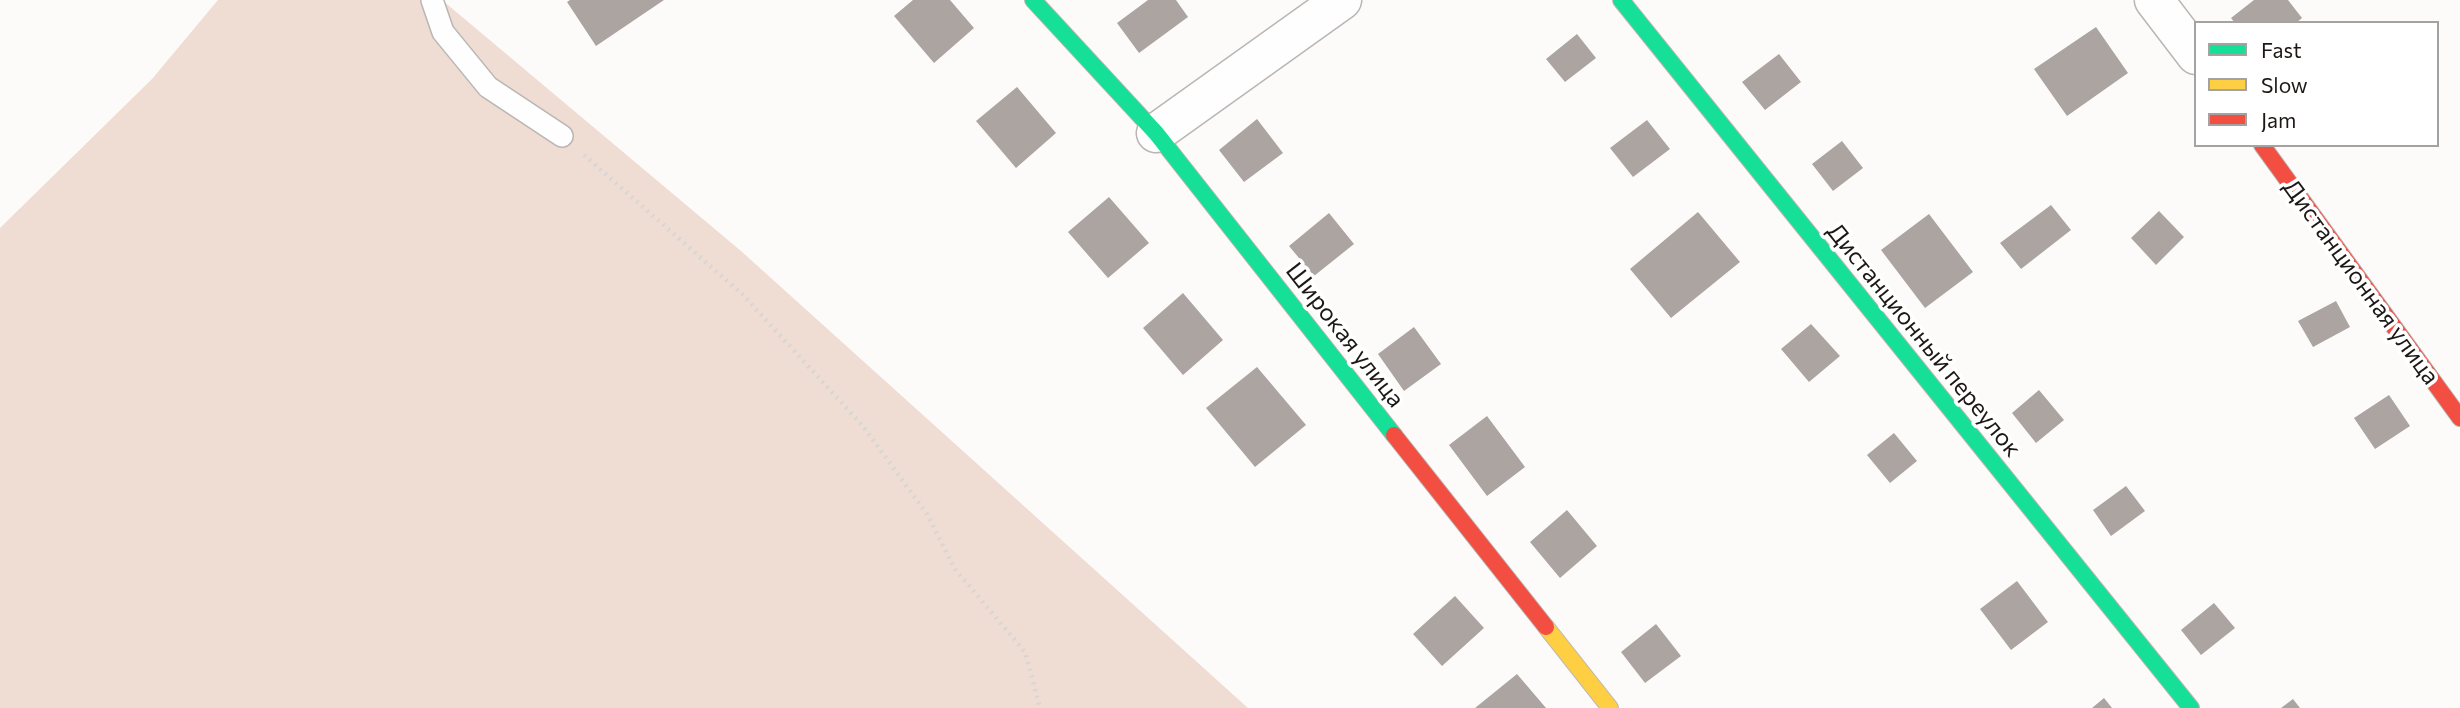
<!DOCTYPE html>
<html>
<head>
<meta charset="utf-8">
<style>
	body { margin:0 }
	#map { position:relative; width:2460px; height:708px; overflow:hidden; background:#fdfbfa; font-family:Commissioner,sans-serif }
	canvas { display:block }
	.legend { position:absolute; left:2194px; top:21px; width:245px; height:126px; box-sizing:border-box; background:#fff; border:2px solid #a5a3a2; margin:0; padding:9px 12px; list-style:none; font-size:21px; color:#1d1816 }
	.legend li { display:flex; align-items:center; gap:14px; height:35px }
	.legend b { width:35px; border:2px solid #a5a3a2 }
</style>
</head>
<body>
<div id="map">
<canvas width="2460" height="708"></canvas>
<ul class="legend">
<li><b style="height:9px;background:#16e098"></b>Fast</li>
<li><b style="height:9px;background:#ffcf43"></b>Slow</li>
<li><b style="height:9px;background:#f24e42"></b>Jam</li>
</ul>
</div>
<script>
const c = document.querySelector('canvas').getContext('2d');
c.lineJoin = 'round';
function fill(path, color) {
  c.fillStyle = color;
  c.fill(path, 'evenodd');
}
function shape(rows) {
  const path = new Path2D();
  for (const r of rows) {
    path.moveTo(r[0], r[1]);
    for (let i = 2; i < r.length; i += 2) path.lineTo(r[i], r[i + 1]);
  }
  return path;
}
function strokePath(path, color, width, dash) {
  c.strokeStyle = color;
  c.lineWidth = width;
  c.lineCap = dash ? 'butt' : 'round';
  c.setLineDash(dash || []);
  c.stroke(path);
}
function write(font, color, halo, rows, align = 'center') {
  c.font = font + ' Commissioner,sans-serif';
  c.lineWidth = 7;
  c.setLineDash([]);
  c.textBaseline = 'middle';
  c.strokeStyle = halo;
  c.fillStyle = color;
  for (const [text, x, y, turn = 0] of rows) {
    c.save();
    c.translate(x, y);
    c.rotate((+turn || 0) * Math.PI / 180);
    c.textAlign = isNaN(turn) ? turn : align;
    if (halo) c.strokeText(text, 0, 0);
    c.fillText(text, 0, 0);
    c.restore();
  }
}
fill(shape([
	[218,0,442,0,741,251,1248,708,0,708,0,228,152,79]
]), '#efdcd2');
fill(shape([
	[570,0,664,0,596,46,567,2],
	[913,0,950,0,974,28,934,63,894,16],
	[1148,0,1176,0,1188,17,1139,53,1117,23],
	[2254,0,2288,0,2302,18,2296,23,2235,23,2231,18],
	[2096,27,2128,73,2067,116,2034,69],
	[1577,34,1596,58,1565,82,1546,59],
	[1779,54,1801,82,1765,110,1742,82],
	[1017,87,1056,133,1016,168,976,121],
	[1257,119,1283,153,1244,182,1219,150],
	[1647,120,1670,149,1633,177,1610,148],
	[1842,141,1863,168,1833,191,1812,164],
	[1109,197,1149,243,1108,278,1068,232],
	[2051,205,2071,230,2021,269,2000,243],
	[2159,211,2184,237,2156,265,2131,238],
	[1698,212,1740,262,1671,318,1630,269],
	[1329,213,1354,244,1314,276,1289,246],
	[1929,214,1973,272,1925,308,1881,250],
	[1183,293,1223,340,1183,375,1143,328],
	[2336,301,2350,327,2313,347,2298,321],
	[1811,324,1840,356,1809,382,1781,349],
	[1414,327,1441,364,1404,391,1378,354],
	[1257,367,1306,425,1255,467,1206,408],
	[2039,390,2064,420,2036,443,2012,413],
	[2389,395,2410,426,2375,449,2354,418],
	[1487,416,1525,467,1487,496,1449,445],
	[1894,433,1917,461,1890,483,1867,455],
	[2126,486,2145,511,2111,536,2093,510],
	[1567,510,1597,546,1560,578,1530,542],
	[2017,581,2048,622,2011,650,1980,609],
	[1455,596,1484,628,1442,666,1413,634],
	[2214,603,2235,628,2201,655,2181,630],
	[1656,624,1681,656,1645,683,1621,652],
	[1517,674,1546,708,1475,708],
	[2104,698,2112,708,2092,708],
	[2293,699,2300,708,2281,708]
]), '#aba4a0');
const lane = shape([
	[432,0,443,32,488,87,562,136]
]);
const street = shape([
	[2154,0,2196,55],
	[1156,133,1342,0]
]);
const fast = shape([
	[1033,0,1156,133,1394,435],
	[1621,0,2191,708]
]);
const slow = shape([
	[1546,627,1610,708]
]);
const jam = shape([
	[2262,145,2460,418],
	[1394,435,1546,627]
]);
strokePath(lane, '#b9b6b4', 24);
strokePath(street, '#b9b6b4', 41);
strokePath(fast, '#b9b6b4', 18);
strokePath(slow, '#b9b6b4', 18);
strokePath(jam, '#b9b6b4', 18);
strokePath(shape([
	[584,155,742,294,862,425,927,514,955,569,1025,652,1040,708]
]), '#d7d6d5', 4.5, [2, 5]);
strokePath(lane, '#fffefe', 21);
strokePath(street, '#fffefe', 38);
strokePath(fast, '#16e098', 16);
strokePath(slow, '#ffcf43', 16);
strokePath(jam, '#f24e42', 16);
write('24px', '#1d1816', '#fff', [
	["Дистанционная улица",2361,282,54],
	["Широкая улица",1345,335,52],
	["Дистанционный переулок",1924,340,51]
]);
</script>
</body>
</html>
